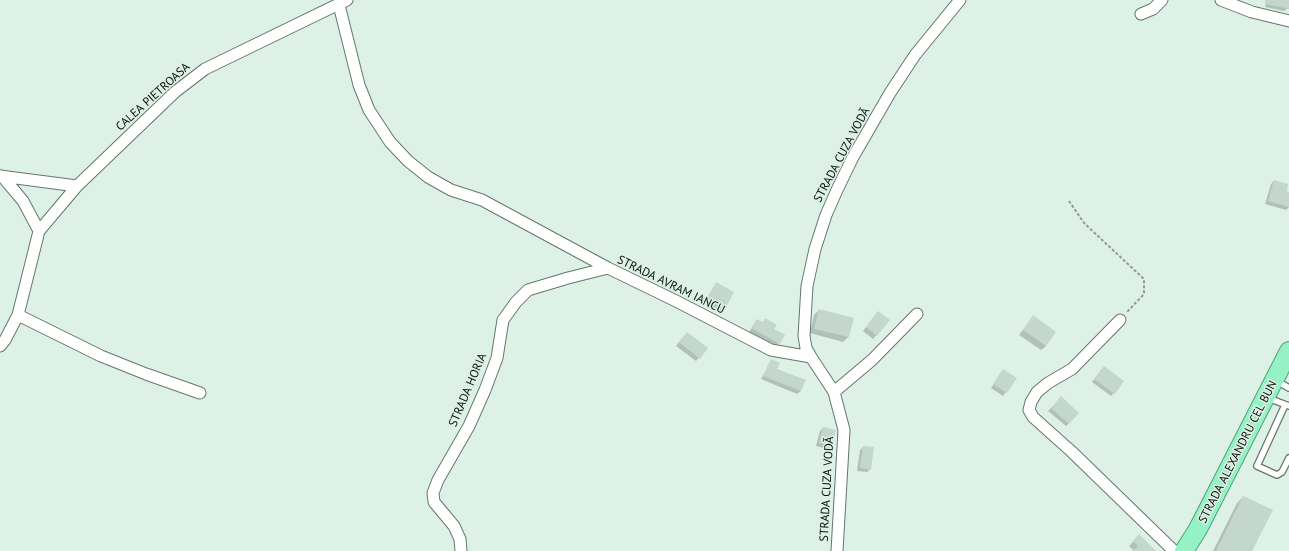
<!DOCTYPE html>
<html>
<head>
<meta charset="utf-8">
<style>
	body { margin:0 }
	canvas { display:block; background:#def1e6 }
</style>
</head>
<body>
<canvas width="1289" height="551"></canvas>
<script>
const c = document.querySelector('canvas').getContext('2d');
c.lineJoin = 'round';
function fill(path, color) {
  c.fillStyle = color;
  c.fill(path, 'evenodd');
}
function shape(rows) {
  const path = new Path2D();
  for (const r of rows) {
    path.moveTo(r[0], r[1]);
    for (let i = 2; i < r.length; i += 2) path.lineTo(r[i], r[i + 1]);
  }
  return path;
}
function strokePath(path, color, width, dash) {
  c.strokeStyle = color;
  c.lineWidth = width;
  c.lineCap = dash ? 'butt' : 'round';
  c.setLineDash(dash || []);
  c.stroke(path);
}
function write(font, color, halo, rows, align = 'center') {
  c.font = font + ' "PT Sans",sans-serif';
  c.lineWidth = 3;
  c.setLineDash([]);
  c.textBaseline = 'middle';
  c.strokeStyle = halo;
  c.fillStyle = color;
  for (const [text, x, y, turn = 0] of rows) {
    c.save();
    c.translate(x, y);
    c.rotate((+turn || 0) * Math.PI / 180);
    c.textAlign = isNaN(turn) ? turn : align;
    if (halo) c.strokeText(text, 0, 0);
    c.fillText(text, 0, 0);
    c.restore();
  }
}
fill(shape([
	[1267,0,1289,0,1288,8,1284,11,1265,7],
	[1274,181,1289,193,1289,207,1286,210,1265,204,1271,184],
	[716,283,724,308,721,311,704,303],
	[819,310,853,318,848,337,843,342,810,333,814,315],
	[875,315,889,320,873,339,863,331],
	[1033,317,1046,346,1041,350,1019,335],
	[757,320,784,335,776,347,749,332],
	[684,336,699,358,696,361,676,346],
	[772,360,776,370,801,391,797,394,761,379],
	[1101,370,1114,393,1111,396,1092,382],
	[1003,371,1015,379,1003,396,991,388],
	[1058,401,1069,423,1066,426,1048,411],
	[823,428,835,431,831,446,828,449,816,446,820,431],
	[863,447,871,469,867,472,857,471,860,450],
	[1243,497,1251,551,1213,551,1237,503],
	[1139,536,1154,551,1134,551,1129,546]
]), '#0003');
fill(shape([
	[1265,0,1289,0,1289,9,1265,4],
	[1274,180,1288,184,1287,191,1289,192,1289,207,1268,201],
	[716,282,734,292,725,309,707,299],
	[819,309,854,318,849,337,814,329],
	[878,311,890,320,877,336,866,327],
	[1033,315,1056,332,1046,346,1023,330],
	[765,318,777,325,774,329,785,335,780,344,751,328,757,319,763,322],
	[687,332,708,348,700,359,679,342],
	[771,359,780,363,777,369,806,380,801,391,763,376],
	[1104,366,1124,381,1115,394,1094,379],
	[1003,369,1017,378,1007,393,993,384],
	[1061,396,1079,413,1069,424,1051,408],
	[823,427,836,430,832,446,819,443],
	[863,446,874,447,871,470,860,468],
	[1243,496,1273,510,1252,551,1216,551],
	[1139,534,1156,551,1133,551,1138,546,1133,541]
]), '#c4d7cc');
const service = shape([
	[1277,381,1289,388],
	[1268,398,1289,406],
	[1285,405,1257,466,1277,475,1282,472,1289,458]
]);
const minor = shape([
	[1221,0,1252,12,1289,21],
	[339,5,359,85,369,110,390,142,408,161,428,177,451,190,482,200,608,268,676,301,771,350,811,357],
	[1141,14,1153,9,1162,0],
	[0,176,77,186],
	[2,176,23,201,39,231],
	[18,315,101,356,146,374,200,393],
	[1120,320,1072,369,1048,383,1037,392,1031,402,1029,410,1033,417,1072,452,1174,551],
	[0,346,5,340,18,315,39,231,77,186,175,92,205,69,347,0],
	[834,392,872,360,917,314],
	[461,551,460,539,454,526,434,502,433,493,438,480,469,426,485,390,497,358,503,320,516,302,528,290,568,278,608,268],
	[837,551,844,430,834,392,811,357,806,348,804,336,807,286,815,249,826,215,837,190,853,157,890,93,915,55,960,0]
]);
const trunk = shape([
	[1184,551,1198,529,1289,351]
]);
strokePath(service, '#66776d', 8);
strokePath(minor, '#66776d', 13);
strokePath(trunk, '#53a17a', 20);
strokePath(shape([
	[1069,201,1084,223,1144,279,1144,294,1126,313]
]), '#8e9c94', 2, [3, 2]);
strokePath(service, '#fff', 5.5);
strokePath(minor, '#fff', 11);
strokePath(trunk, '#94f2c4', 18);
write('12px', '#0a110d', '#def1e6', [
	["CALEA PIETROASA",153,97,-42],
	["STRADA CUZA VODĂ",842,155,-62],
	["STRADA AVRAM IANCU",671,285,26],
	["STRADA HORIA",468,390,-67],
	["STRADA ALEXANDRU CEL BUN",1238,452,-63],
	["STRADA CUZA VODĂ",827,489,-87]
]);
</script>
</body>
</html>
